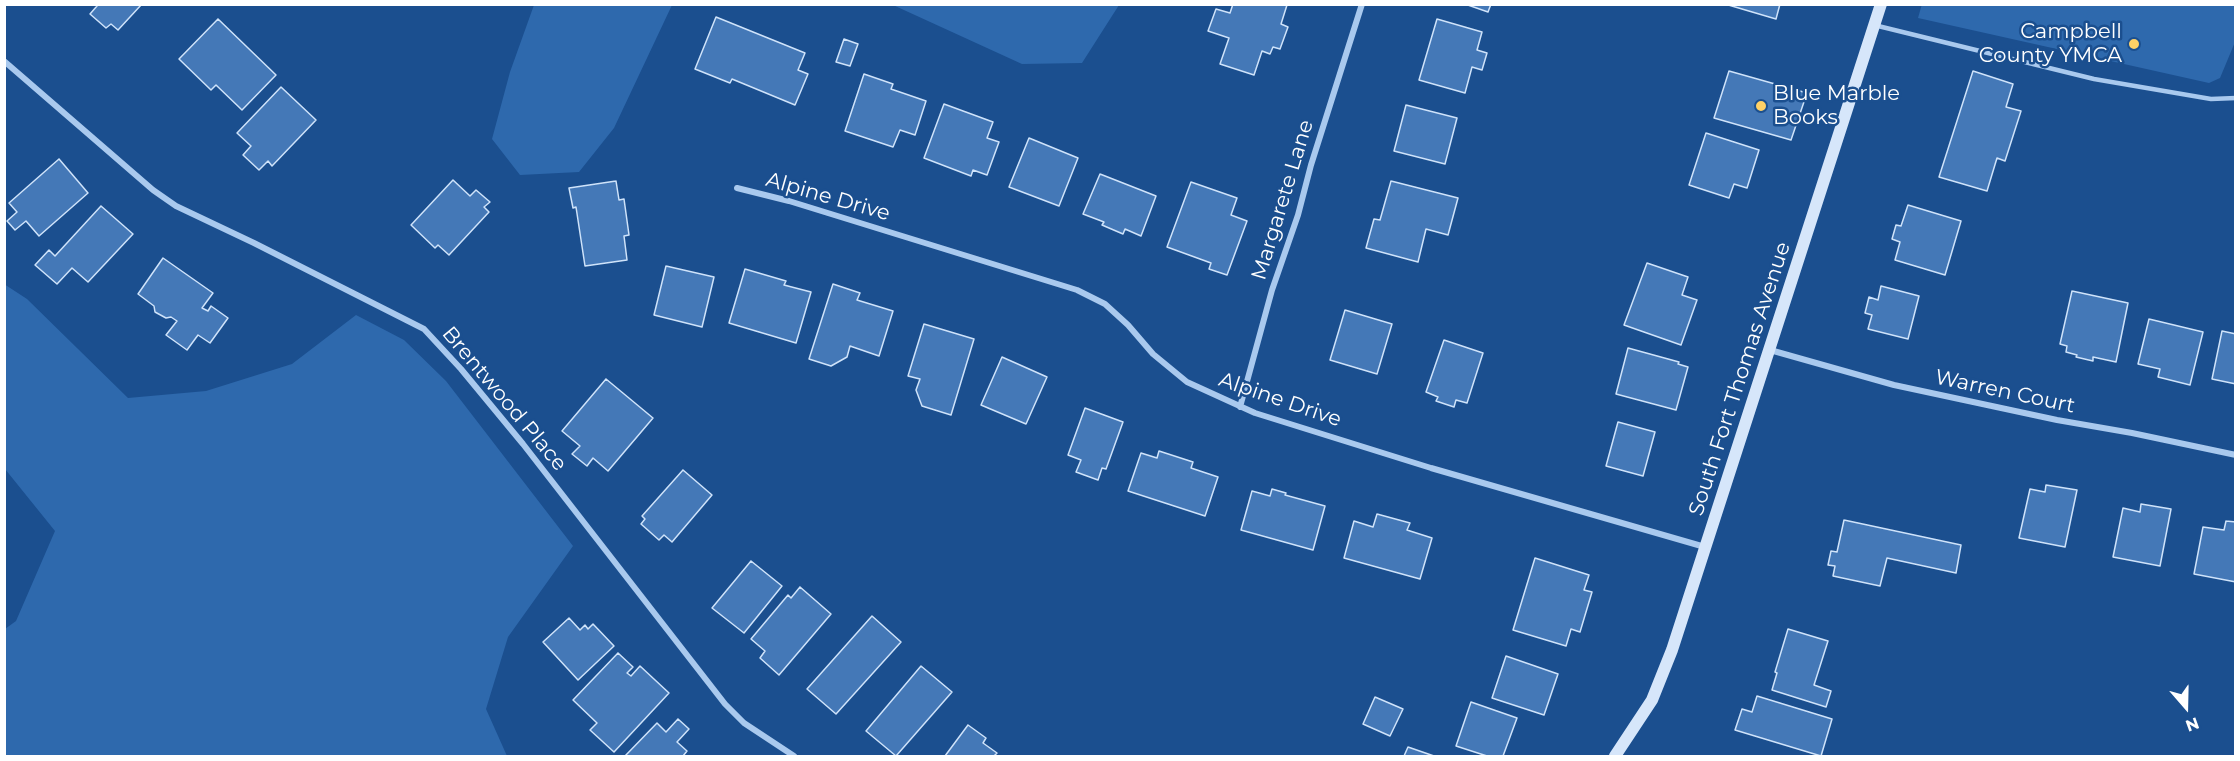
<!DOCTYPE html>
<html>
<head>
<meta charset="utf-8">
<style>
	body { margin:0 }
	#map { position:relative; width:2240px; height:761px; overflow:hidden; background:#1b4f8f; font-family:Montserrat,sans-serif }
	canvas { display:block }
	.frame { position:absolute; inset:0; border:6px solid #fff; pointer-events:none }
	.north { position:absolute; left:2156px; top:677px; width:60px; height:60px; -webkit-text-stroke:4px #1b4f8f; paint-order:stroke; rotate:160deg; font-size:16px; font-weight:700; line-height:24px; text-align:center; color:#fff }
	.north::after { content:''; display:block; margin:auto; width:21px; height:27px; background:#fff; clip-path:polygon(50% 0,100% 100%,50% 72%,0 100%) }
</style>
</head>
<body>
<div id="map">
<canvas width="2240" height="761"></canvas>
<div class="frame"></div>
<div class="north">N</div>
</div>
<script>
const c = document.querySelector('canvas').getContext('2d');
c.lineJoin = 'round';
function fill(path, color) {
  c.fillStyle = color;
  c.fill(path, 'evenodd');
}
function shape(rows) {
  const path = new Path2D();
  for (const r of rows) {
    path.moveTo(r[0], r[1]);
    for (let i = 2; i < r.length; i += 2) path.lineTo(r[i], r[i + 1]);
  }
  return path;
}
function strokePath(path, color, width, dash) {
  c.strokeStyle = color;
  c.lineWidth = width;
  c.lineCap = dash ? 'butt' : 'round';
  c.setLineDash(dash || []);
  c.stroke(path);
}
function write(font, color, halo, rows, align = 'center') {
  c.font = font + ' Montserrat,sans-serif';
  c.lineWidth = 5;
  c.setLineDash([]);
  c.textBaseline = 'middle';
  c.strokeStyle = halo;
  c.fillStyle = color;
  for (const [text, x, y, turn = 0] of rows) {
    c.save();
    c.translate(x, y);
    c.rotate((+turn || 0) * Math.PI / 180);
    c.textAlign = isNaN(turn) ? turn : align;
    if (halo) c.strokeText(text, 0, 0);
    c.fillText(text, 0, 0);
    c.restore();
  }
}
fill(shape([
	[1922,4,2235,5,2235,42,2220,78,2209,83,1918,18],
	[534,5,672,5,614,128,579,172,520,175,492,139,510,72],
	[893,5,1119,5,1082,63,1022,64],
	[4,284,27,299,128,398,206,391,292,364,356,315,404,340,446,381,573,546,508,637,486,709,507,756,5,756,5,629,16,621,55,531,5,469]
]), '#2e69ad');
const building = shape([
	[95,4,142,4,118,30,111,24,106,28,90,14,97,6,95,4],
	[1233,4,1287,5,1281,24,1288,27,1280,49,1273,47,1270,54,1262,51,1254,75,1220,64,1229,38,1208,31,1216,9,1230,13,1233,4],
	[1465,4,1491,4,1488,12,1465,4],
	[1725,4,1780,4,1776,19,1725,4],
	[716,17,805,53,798,70,808,74,795,105,732,79,730,83,695,69,716,17],
	[218,19,276,75,242,110,216,85,211,90,179,59,218,19],
	[1437,19,1482,32,1477,50,1487,53,1482,70,1472,67,1465,93,1419,80,1437,19],
	[844,39,858,44,850,66,836,62,844,39],
	[1729,71,1807,93,1791,140,1714,118,1729,71],
	[1973,71,2013,84,2006,107,2021,111,2005,161,1997,158,1987,191,1939,177,1973,71],
	[864,74,893,84,891,89,926,101,915,135,900,130,893,147,845,131,864,74],
	[281,87,316,120,272,166,268,161,259,170,243,155,251,146,237,133,281,87],
	[944,104,993,122,987,138,999,142,987,175,973,170,971,176,924,158,944,104],
	[1406,105,1457,118,1445,164,1394,151,1406,105],
	[1706,133,1759,150,1747,188,1734,184,1729,198,1689,185,1706,133],
	[1029,138,1078,158,1059,206,1009,187,1029,138],
	[59,159,88,193,39,236,26,221,15,230,7,221,17,212,9,203,59,159],
	[1100,174,1156,196,1141,236,1125,229,1123,234,1102,225,1104,222,1083,214,1100,174],
	[453,180,470,196,476,190,490,202,484,207,489,212,449,255,438,245,435,248,411,225,453,180],
	[616,181,619,200,624,199,629,235,624,236,627,260,585,266,576,207,573,208,569,188,616,181],
	[1391,181,1458,198,1448,235,1426,229,1418,262,1366,248,1374,219,1380,220,1391,181],
	[1191,182,1237,198,1231,215,1247,221,1227,275,1209,269,1211,263,1167,247,1191,182],
	[1908,205,1961,221,1945,275,1895,260,1900,242,1892,239,1896,225,1901,226,1908,205],
	[101,206,133,234,88,282,72,268,57,284,35,265,49,250,55,256,101,206],
	[163,258,213,293,202,308,208,311,211,306,228,318,210,343,198,335,187,350,166,335,177,321,171,317,166,318,155,312,154,306,138,294,163,258],
	[1647,263,1688,277,1682,295,1697,300,1681,345,1624,325,1647,263],
	[666,266,714,277,702,327,654,315,666,266],
	[745,269,786,281,784,285,811,292,796,343,729,323,745,269],
	[833,284,860,293,857,300,893,311,879,356,850,346,847,357,831,366,809,359,833,284],
	[1881,286,1919,296,1908,339,1868,329,1872,315,1865,313,1869,297,1878,300,1881,286],
	[2072,291,2128,303,2116,362,2093,357,2093,361,2076,357,2077,355,2066,352,2067,346,2060,344,2072,291],
	[1345,310,1392,324,1377,374,1330,360,1345,310],
	[2149,319,2203,332,2190,385,2158,377,2160,369,2138,364,2149,319],
	[924,324,974,339,951,415,922,406,916,390,920,379,908,376,924,324],
	[2222,331,2236,334,2236,384,2212,379,2222,331],
	[1444,340,1483,353,1467,403,1456,400,1454,407,1436,401,1438,397,1426,392,1444,340],
	[1628,348,1679,362,1678,364,1688,367,1676,410,1616,394,1628,348],
	[1002,357,1047,377,1026,424,981,405,1002,357],
	[606,379,653,418,608,471,593,458,587,466,572,454,580,446,562,431,606,379],
	[1085,408,1123,422,1106,469,1102,468,1098,480,1076,472,1081,460,1068,455,1085,408],
	[1618,422,1655,432,1643,476,1606,466,1618,422],
	[1159,451,1193,462,1191,468,1218,477,1205,516,1128,491,1141,453,1157,458,1159,451],
	[683,470,712,495,672,542,664,535,659,540,641,524,645,519,642,516,683,470],
	[2046,485,2077,490,2065,547,2019,538,2030,489,2045,492,2046,485],
	[1272,489,1286,493,1285,495,1325,506,1313,550,1241,530,1252,491,1270,496,1272,489],
	[2141,504,2171,509,2160,566,2113,557,2123,508,2140,512,2141,504],
	[1377,514,1410,523,1407,530,1432,538,1420,579,1344,558,1354,521,1373,527,1377,514],
	[1844,520,1961,545,1956,573,1887,558,1880,586,1833,576,1835,566,1828,565,1831,551,1837,552,1844,520],
	[2226,521,2236,522,2236,582,2194,574,2203,527,2224,530,2226,521],
	[1535,558,1589,575,1584,590,1592,592,1580,632,1571,629,1566,646,1513,630,1535,558],
	[751,561,782,586,744,633,712,608,751,561],
	[800,587,831,614,779,675,760,658,765,651,751,639,788,595,791,598,800,587],
	[872,616,901,642,836,714,807,689,872,616],
	[569,618,580,630,585,625,588,629,593,624,614,646,578,680,543,642,569,618],
	[1788,629,1828,641,1814,685,1831,691,1826,707,1772,690,1777,673,1775,672,1788,629],
	[618,653,633,667,627,673,631,676,640,666,669,693,614,752,590,730,597,723,573,700,618,653],
	[1506,656,1558,674,1544,715,1492,698,1506,656],
	[921,666,952,692,896,756,866,731,921,666],
	[1757,696,1832,719,1821,756,1735,730,1742,709,1752,712,1757,696],
	[1375,697,1403,709,1390,736,1363,724,1375,697],
	[1471,702,1517,718,1503,756,1487,756,1456,746,1471,702],
	[678,719,689,729,677,742,687,751,683,756,625,756,657,723,666,732,678,719],
	[968,725,986,738,983,743,997,753,994,756,945,756,968,725],
	[1408,747,1434,756,1404,756,1408,747]
]);
fill(building, '#4478b7');
strokePath(building, '#cfe3fa', 1.5);
strokePath(shape([
	[1874,25,2094,79,2211,99,2236,98]
]), '#a9c9ee', 4.5);
strokePath(shape([
	[4,61,153,190,176,206,254,243,424,329,461,369,523,444,725,704,744,723,794,756],
	[737,188,789,201,1077,290,1105,304,1128,325,1153,354,1187,382,1255,413,1431,468,1705,547],
	[1770,350,1894,385,2057,420,2132,433,2236,455],
	[1240,407,1272,290,1298,215,1311,165,1362,4]
]), '#a9c9ee', 6);
strokePath(shape([
	[1615,756,1652,700,1672,650,1881,4]
]), '#d6e6fa', 12);
for (const [x, y, r, color] of [
	[2134,44,6,"#ffd166"],
	[1761,106,6,"#ffd166"]
]) {
  const dot = new Path2D();
  dot.arc(x, y, r, 0, 2 * Math.PI);
  c.fillStyle = color;
  c.fill(dot);
  strokePath(dot, '#1b4f8f', 2);
}
write('21px', '#fff', '#1b4f8f', [
	["Campbell",2122,32],
	["County YMCA",2122,56],
	["Blue Marble",1773,94,"left"],
	["Books",1773,118,"left"]
], 'right');
write('21px', '#fff', '#1b4f8f', [
	["Alpine Drive",828,197,16],
	["Margarete Lane",1283,200,-73],
	["South Fort Thomas Avenue",1740,379,-72],
	["Warren Court",2005,392,12],
	["Brentwood Place",504,399,50],
	["Alpine Drive",1280,400,19]
]);
</script>
</body>
</html>
